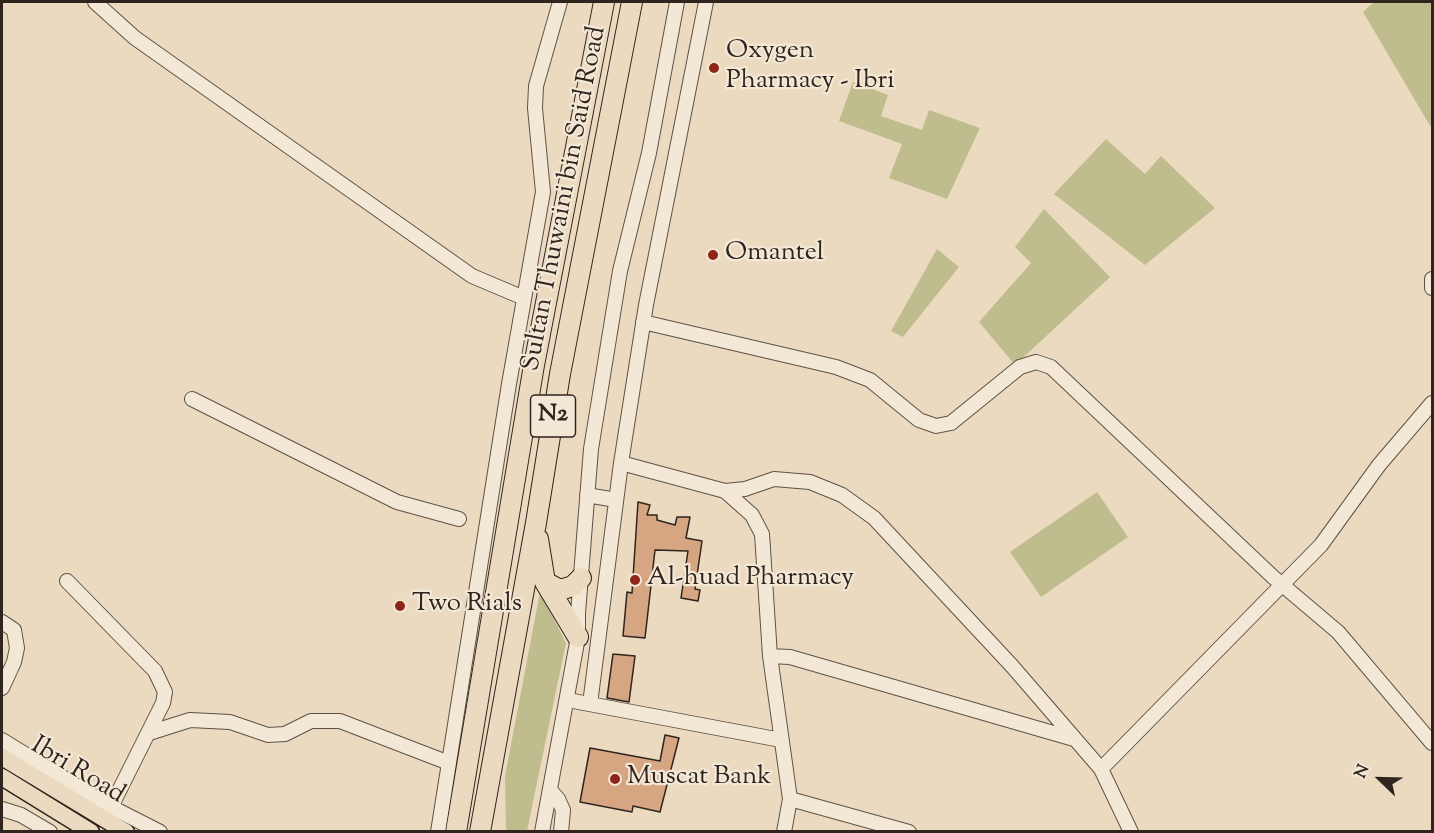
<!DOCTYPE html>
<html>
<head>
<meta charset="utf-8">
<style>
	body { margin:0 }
	#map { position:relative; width:1434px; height:833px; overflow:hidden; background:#ecdac0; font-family:"Sorts Mill Goudy",serif }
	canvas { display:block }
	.frame { position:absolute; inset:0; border:3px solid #2f241e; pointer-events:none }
	.north { position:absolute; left:1350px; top:749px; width:60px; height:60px; -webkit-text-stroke:4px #f3e7d6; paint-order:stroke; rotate:293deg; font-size:16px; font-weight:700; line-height:24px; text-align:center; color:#2f241e }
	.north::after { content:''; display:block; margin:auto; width:21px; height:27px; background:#2f241e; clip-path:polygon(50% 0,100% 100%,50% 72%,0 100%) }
</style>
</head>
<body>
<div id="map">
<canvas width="1434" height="833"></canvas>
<div class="frame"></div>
<div class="north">N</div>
</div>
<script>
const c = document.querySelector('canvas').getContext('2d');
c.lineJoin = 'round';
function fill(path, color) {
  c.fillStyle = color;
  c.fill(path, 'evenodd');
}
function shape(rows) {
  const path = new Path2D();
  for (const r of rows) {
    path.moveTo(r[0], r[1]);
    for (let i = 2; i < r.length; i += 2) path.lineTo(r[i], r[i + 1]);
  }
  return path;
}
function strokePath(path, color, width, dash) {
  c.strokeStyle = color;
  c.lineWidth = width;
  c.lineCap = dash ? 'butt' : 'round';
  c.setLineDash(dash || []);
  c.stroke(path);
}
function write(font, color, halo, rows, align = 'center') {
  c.font = font + ' "Sorts Mill Goudy",serif';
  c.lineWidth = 4.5;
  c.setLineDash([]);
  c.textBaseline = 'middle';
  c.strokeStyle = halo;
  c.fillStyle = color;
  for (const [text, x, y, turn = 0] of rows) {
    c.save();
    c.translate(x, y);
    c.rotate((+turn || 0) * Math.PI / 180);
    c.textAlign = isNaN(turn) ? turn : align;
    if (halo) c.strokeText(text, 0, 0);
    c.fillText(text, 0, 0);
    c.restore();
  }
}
fill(shape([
	[1374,2,1432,2,1432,129,1363,12],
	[853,82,888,95,881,116,922,130,929,110,980,128,947,199,889,178,902,144,839,121],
	[1106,139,1145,174,1161,156,1215,208,1145,265,1054,194],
	[1044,209,1110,277,1015,365,979,322,1031,263,1015,247],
	[937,249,959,267,903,337,891,331],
	[1097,492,1128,537,1041,597,1010,552],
	[540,592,566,643,527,831,506,832,505,776]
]), '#bfbd8d');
const building = shape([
	[638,502,650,505,647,515,657,515,657,520,675,525,677,517,690,517,686,538,702,541,695,589,700,590,698,601,681,598,688,551,655,550,645,638,623,636,627,592,632,593,638,502],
	[613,654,635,656,629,702,607,698,613,654],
	[665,735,679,738,660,812,633,806,632,812,580,802,590,748,660,761,665,735]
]);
fill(building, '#d6a582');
strokePath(building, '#2f241e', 1.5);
const minor = shape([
	[95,2,135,38,472,276,524,298],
	[1432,279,1432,288],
	[643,322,836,367,870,380,919,420,936,426,951,423,1020,367,1036,362,1051,367,1273,577,1338,632,1432,743],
	[192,399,397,502,459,519],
	[621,463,725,491,745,489,774,479,810,482,842,495,874,518,1012,666,1101,769,1131,832],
	[725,491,752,515,762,534,770,656,790,799,784,832],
	[587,495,616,500],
	[67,581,155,671,165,692,163,703,111,807],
	[2,622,14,630,17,648,14,662,2,688],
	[770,656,790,657,1074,739],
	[568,700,781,740],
	[590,704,621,463,646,305,706,2],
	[149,733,190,720,230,722,268,735,285,734,311,721,340,721,449,763],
	[2,740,111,807,160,832],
	[1101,769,1321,545,1379,465,1432,403],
	[550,790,558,799,563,810,561,832],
	[790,799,909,832],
	[2,809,21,815,50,832],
	[438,832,509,384,543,192,535,108,536,86,560,2],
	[542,832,578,637,578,613,591,449,620,271,649,153,677,2]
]);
const major = shape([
	[2,757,126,832],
	[2,777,91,832]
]);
const highway = shape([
	[538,539,545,582,578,637],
	[545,582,560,590,573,586,581,578],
	[456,832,534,365,604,2],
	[480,832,536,523,560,374,632,2]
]);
strokePath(minor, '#5e5246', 16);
strokePath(major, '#2f241e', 19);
strokePath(highway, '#2f241e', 22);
strokePath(minor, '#f3e7d6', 14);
strokePath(major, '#ecdac0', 16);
strokePath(highway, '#ecdac0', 20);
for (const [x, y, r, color] of [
	[714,68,6,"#8f2418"],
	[713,255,6,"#8f2418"],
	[635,580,6,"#8f2418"],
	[400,606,6,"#8f2418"],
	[615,779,6,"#8f2418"]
]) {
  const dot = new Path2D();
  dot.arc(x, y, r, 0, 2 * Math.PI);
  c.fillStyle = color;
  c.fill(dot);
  strokePath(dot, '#f3e7d6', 2);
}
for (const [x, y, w] of [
	[553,416,45]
]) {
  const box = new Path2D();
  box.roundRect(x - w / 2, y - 21, w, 42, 4.5);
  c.fillStyle = '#f3e7d6';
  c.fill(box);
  strokePath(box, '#2f241e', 1.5);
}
write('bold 24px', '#2f241e', null, [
	["N2",553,416]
]);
write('26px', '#2f241e', '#f3e7d6', [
	["Oxygen",726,53],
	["Pharmacy - Ibri",726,83],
	["Omantel",725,255],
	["Al-huad Pharmacy",647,580],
	["Two Rials",412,606],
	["Muscat Bank",627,779]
], 'left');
write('26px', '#2f241e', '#f3e7d6', [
	["Sultan Thuwaini bin Said Road",566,199,-79],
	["Ibri Road",77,772,31]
]);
</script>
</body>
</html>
